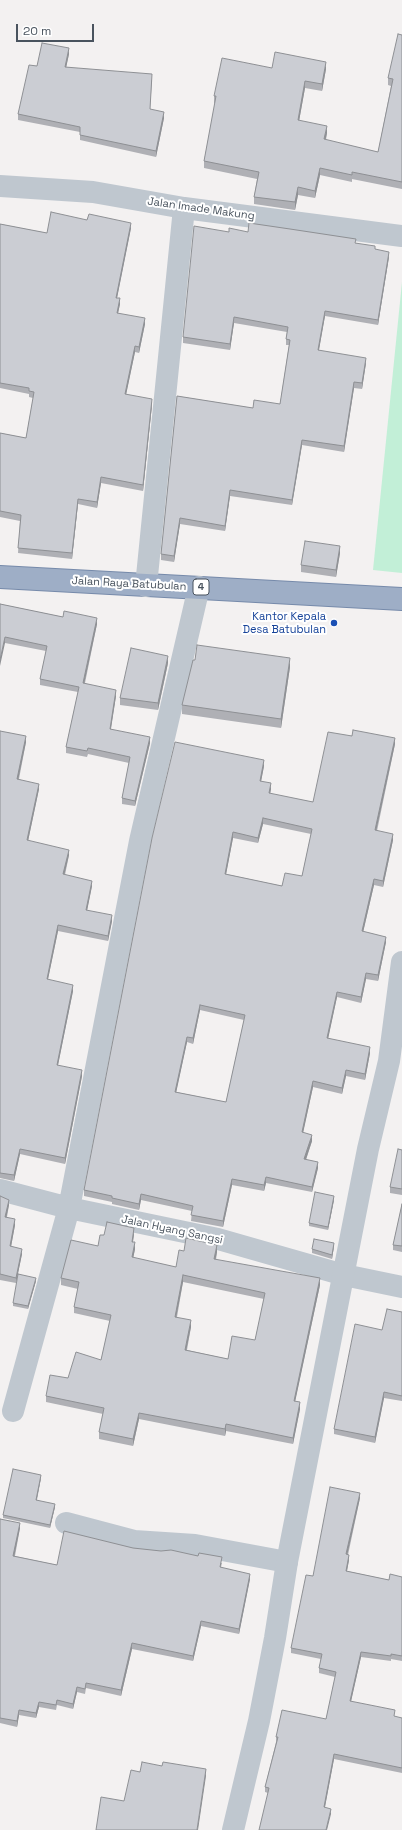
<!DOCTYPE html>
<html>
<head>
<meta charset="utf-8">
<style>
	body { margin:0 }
	#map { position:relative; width:402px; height:1830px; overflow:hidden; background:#f3f1f1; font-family:"Space Grotesk",sans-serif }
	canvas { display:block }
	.scale { position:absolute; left:16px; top:24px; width:78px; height:18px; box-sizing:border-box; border:2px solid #49535e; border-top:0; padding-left:5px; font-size:12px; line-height:14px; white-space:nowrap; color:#49535e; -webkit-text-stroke:3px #fff; paint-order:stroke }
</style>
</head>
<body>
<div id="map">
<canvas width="402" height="1830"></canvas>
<div class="scale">20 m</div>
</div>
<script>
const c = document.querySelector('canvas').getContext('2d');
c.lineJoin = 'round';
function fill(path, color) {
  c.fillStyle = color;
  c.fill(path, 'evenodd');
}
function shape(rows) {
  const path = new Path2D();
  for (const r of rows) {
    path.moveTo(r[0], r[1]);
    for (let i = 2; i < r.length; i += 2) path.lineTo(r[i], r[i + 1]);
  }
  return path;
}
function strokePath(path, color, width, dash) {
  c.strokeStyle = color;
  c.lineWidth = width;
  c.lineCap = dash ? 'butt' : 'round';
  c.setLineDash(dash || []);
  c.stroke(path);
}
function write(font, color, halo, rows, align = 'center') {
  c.font = font + ' "Space Grotesk",sans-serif';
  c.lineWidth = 4;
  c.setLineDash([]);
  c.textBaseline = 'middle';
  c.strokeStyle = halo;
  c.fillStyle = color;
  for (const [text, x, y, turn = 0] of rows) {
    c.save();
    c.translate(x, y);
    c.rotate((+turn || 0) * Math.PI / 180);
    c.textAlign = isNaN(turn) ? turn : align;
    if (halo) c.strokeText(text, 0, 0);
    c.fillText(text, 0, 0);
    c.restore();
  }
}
fill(shape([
	[402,282,402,573,373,570]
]), '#c2efd7');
const trunk = shape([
	[0,577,402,599]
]);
strokePath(trunk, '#768aaa', 24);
strokePath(shape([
	[0,186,93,192,184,208,402,236],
	[146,586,184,208],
	[0,1190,69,1208,218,1239,344,1275,402,1287],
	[13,1411,69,1208,140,841,199,587],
	[66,1523,134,1541,195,1545,287,1562]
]), '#bfc7cf', 22);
strokePath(shape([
	[233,1830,259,1721,275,1638,287,1562,368,1149,389,1061,402,962]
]), '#bfc7cf', 22);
strokePath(trunk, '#9eaec6', 22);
fill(shape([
	[402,35,402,189,352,179,352,182,320,175,315,198,298,195,295,210,254,204,254,197,257,179,204,168,204,161,215,103,214,103,214,96,272,68,326,69,322,91,305,88,299,121,327,133,326,140,378,152,391,86,388,85,388,78],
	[69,54,66,67,152,80,150,109,164,118,156,157,80,140,80,132,18,120,18,114,37,66],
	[0,224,47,233,131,228,117,298,120,304,118,313,145,324,139,353,135,352,126,394,152,405,143,491,101,483,97,508,78,504,72,559,18,553,20,521,0,517,0,433,26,438,33,398,29,397,29,394,0,388],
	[229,232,248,232,356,243,375,249,389,257,378,325,325,316,319,350,366,363,362,389,354,388,344,452,302,445,292,505,230,496,225,531,180,524,174,562,161,560,161,554,177,396,253,408,280,404,289,345,286,345,286,339,287,332,234,323,230,350,183,343,183,337],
	[340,553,336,577,301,572,301,565],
	[0,604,97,624,85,683,116,696,111,729,150,743,135,806,122,804,122,798,129,763,88,754,87,757,66,753,66,747,78,692,40,685,40,679,46,651,5,643],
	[168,663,158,710,120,705,120,698],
	[290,667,281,728,182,714,182,705],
	[0,731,26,742,19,779,39,789,28,841,69,855,65,875,92,886,87,910,112,921,108,941,58,931,48,979,73,991,58,1065,82,1076,65,1164,20,1154,14,1181,0,1178],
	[395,744,377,831,393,840,383,887,374,885,363,932,386,942,378,981,366,979,361,1003,337,997,328,1038,370,1053,365,1080,346,1076,342,1094,313,1087,303,1132,312,1141,306,1160,318,1168,312,1192,266,1183,264,1191,232,1185,223,1227,191,1221,192,1211,141,1200,139,1210,112,1204,112,1202,84,1196,84,1190,152,838,264,766,261,781,271,789,270,794,313,802],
	[263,824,311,834,302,876,282,886,226,874,233,838,258,843],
	[200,1010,244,1020,226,1102,176,1092,187,1042,193,1044],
	[402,1150,402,1195,390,1193,390,1187],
	[0,1196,9,1205,7,1217,15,1225,11,1247,22,1254,16,1283,0,1280],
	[334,1200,328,1230,309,1226,309,1223],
	[402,1204,402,1252,393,1250,393,1245],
	[134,1234,133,1242,135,1249,133,1258,176,1267,184,1251,217,1252,216,1260,320,1285,295,1401,300,1409,293,1444,226,1431,225,1436,139,1419,133,1446,99,1439,99,1432,103,1414,46,1402,46,1396,68,1378,101,1360,110,1321,74,1313,74,1307,78,1289,61,1285,61,1278,98,1246,104,1235],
	[183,1282,264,1299,255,1340,228,1359,187,1350,191,1327,177,1317],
	[334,1246,332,1259,312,1253,312,1249],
	[36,1281,28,1309,13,1306,13,1303],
	[402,1312,402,1401,384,1398,375,1443,334,1434,334,1429,382,1330],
	[41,1478,37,1500,55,1507,50,1528,3,1518,3,1515],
	[360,1498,348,1555,349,1560,347,1571,389,1580,402,1577,402,1661,391,1659,391,1661,361,1657,351,1701,395,1717,402,1718,402,1779,402,1773,334,1759,325,1807,331,1814,265,1792,265,1787,276,1742,276,1737,326,1719,335,1677,319,1673,319,1668,321,1659,291,1653,291,1648,313,1576],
	[0,1519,20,1528,15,1556,57,1565,133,1548,222,1563,221,1567,250,1579,239,1634,201,1626,193,1661,132,1649,121,1696,86,1688,85,1694,77,1692,73,1709,57,1705,56,1710,39,1707,36,1718,19,1715,17,1727,0,1723]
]), '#afb0b5');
fill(shape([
	[69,48,69,54,65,73,65,67],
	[326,62,326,69,322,91,322,84],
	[305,81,305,88,298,127,298,120],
	[164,112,164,118,156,157,156,151],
	[327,126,327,133,324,146,324,139],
	[320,168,320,175,315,198,315,191],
	[298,187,298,195,295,210,295,202],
	[131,223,131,228,116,303,116,298],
	[389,252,389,257,378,325,378,320],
	[120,298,120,304,117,318,117,313],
	[325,311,325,316,318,355,318,350],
	[234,317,234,323,230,350,230,344],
	[145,318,145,324,139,353,139,347],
	[135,346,135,352,125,400,125,394],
	[366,358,366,363,362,389,362,383],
	[354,382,354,388,344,452,344,446],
	[152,399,152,405,143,491,143,485],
	[302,440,302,445,292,505,292,500],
	[101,477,101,483,97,508,97,502],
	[230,490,230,496,225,531,225,526],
	[78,499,78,504,72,559,72,553],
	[180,518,180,524,174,562,174,556],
	[340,546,340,553,336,577,336,570],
	[97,618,97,624,83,689,83,683],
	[5,637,5,643,0,666,0,660],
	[168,656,168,663,158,710,158,703],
	[290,658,290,667,281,728,281,719],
	[116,690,116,696,110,734,110,729],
	[26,736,26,742,17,785,17,779],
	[150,737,150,743,135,806,135,801],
	[395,738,395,744,375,836,375,830],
	[264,760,264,766,260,787,260,781],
	[271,783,271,789,269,799,269,793],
	[39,784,39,789,27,846,27,840],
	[263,818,263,824,258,843,258,838],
	[233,832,233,838,225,880,225,874],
	[393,834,393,840,383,887,383,881],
	[69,850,69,855,63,880,63,874],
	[374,879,374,885,362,937,362,931],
	[92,881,92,886,86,916,86,910],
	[112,915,112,921,108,941,108,936],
	[58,925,58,931,47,984,47,979],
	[386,937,386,942,378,981,378,975],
	[366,973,366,979,361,1003,361,997],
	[73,985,73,991,57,1070,57,1065],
	[337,992,337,997,327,1044,327,1038],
	[200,1005,200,1010,193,1044,193,1038],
	[187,1037,187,1042,175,1098,175,1092],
	[370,1047,370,1053,365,1080,365,1074],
	[82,1070,82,1076,65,1164,65,1158],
	[346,1070,346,1076,342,1094,342,1088],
	[313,1081,313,1087,302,1138,302,1132],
	[312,1135,312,1141,304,1165,304,1159],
	[20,1149,20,1154,14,1181,14,1175],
	[318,1162,318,1168,312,1192,312,1187],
	[266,1177,266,1183,264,1191,264,1185],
	[232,1179,232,1185,223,1227,223,1221],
	[141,1194,141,1200,139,1210,139,1204],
	[334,1196,334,1200,328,1230,328,1227],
	[9,1200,9,1205,5,1223,5,1217],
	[15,1219,15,1225,10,1252,10,1246],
	[134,1228,134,1234,132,1248,132,1242],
	[135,1242,135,1249,132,1264,132,1257],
	[334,1243,334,1246,332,1259,332,1255],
	[217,1245,217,1252,214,1266,214,1259],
	[22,1249,22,1254,16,1283,16,1278],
	[183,1275,183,1282,175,1323,175,1317],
	[36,1278,36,1281,28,1309,28,1306],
	[320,1278,320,1285,294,1407,294,1401],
	[191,1320,191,1327,185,1356,185,1350],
	[384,1392,384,1398,375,1443,375,1437],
	[300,1402,300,1409,293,1444,293,1438],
	[139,1413,139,1419,133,1446,133,1439],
	[226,1424,226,1431,225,1436,225,1429],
	[41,1475,41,1478,36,1503,36,1500],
	[360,1493,360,1498,346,1560,346,1554],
	[55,1504,55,1507,50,1528,50,1525],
	[20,1523,20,1528,13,1562,13,1556],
	[349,1555,349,1560,346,1576,346,1571],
	[250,1574,250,1579,239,1634,239,1629],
	[201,1621,201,1626,193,1661,193,1656],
	[132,1643,132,1649,121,1696,121,1690],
	[361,1652,361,1657,350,1706,350,1701],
	[77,1687,77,1692,73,1709,73,1704],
	[39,1702,39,1707,36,1718,36,1713],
	[19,1710,19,1715,17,1727,17,1721],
	[334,1754,334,1759,324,1812,324,1807],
	[206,1769,206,1776,198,1830,197,1830],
	[331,1809,331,1814,327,1830,326,1830]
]), '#8e9094');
const building = shape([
	[398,34,402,35,402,182,352,172,352,175,320,168,315,191,298,187,295,202,254,197,259,172,204,161,216,96,214,96,222,58,272,68,275,52,326,62,322,84,305,81,298,120,327,126,324,139,378,152,393,79,388,78,398,34],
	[42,43,69,48,65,67,152,74,150,109,164,112,156,151,80,135,80,127,18,114,29,65,37,66,42,43],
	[51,212,87,220,89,214,131,223,116,298,120,298,117,313,145,318,139,347,135,346,125,394,152,399,143,485,101,477,97,502,78,499,72,553,18,548,21,515,0,511,0,433,26,438,34,392,29,391,29,388,0,383,0,224,47,233,51,212],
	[249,223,290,229,356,239,355,243,375,246,375,249,389,252,378,320,325,311,318,350,366,358,362,383,354,382,344,446,302,440,292,500,230,490,225,526,180,518,174,556,161,554,177,396,253,408,254,400,280,404,290,340,286,339,288,327,234,317,230,344,183,337,194,226,229,232,229,228,248,232,249,223],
	[305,541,340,546,336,570,301,565,305,541],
	[0,604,63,617,64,611,97,618,83,683,116,690,110,729,150,737,135,801,122,798,130,757,88,748,87,751,66,747,79,687,40,679,47,646,5,637,0,660,0,604],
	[197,645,290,658,281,719,182,705,193,660,195,660,197,645],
	[131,648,168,656,158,703,120,698,131,648],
	[353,730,395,738,375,830,393,834,383,881,374,879,362,931,386,937,378,975,366,973,361,997,337,992,327,1038,370,1047,365,1074,346,1070,342,1088,313,1081,302,1132,312,1135,304,1159,318,1162,312,1187,266,1177,264,1185,232,1179,223,1221,191,1215,193,1206,141,1194,139,1204,112,1198,112,1196,84,1190,152,838,175,742,264,760,260,781,271,783,269,793,313,802,328,732,352,736,353,730],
	[263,818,312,829,302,876,285,873,282,886,225,874,233,832,258,838,263,818],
	[200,1005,245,1015,226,1102,175,1092,187,1037,193,1038,200,1005],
	[0,731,26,736,17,779,39,784,27,840,69,850,63,874,92,881,86,910,112,915,108,936,58,925,47,979,73,985,57,1065,82,1070,65,1158,20,1149,14,1175,0,1173,0,731],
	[398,1149,402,1150,402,1189,390,1187,398,1149],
	[315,1192,334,1196,328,1227,309,1223,315,1192],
	[0,1196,9,1200,5,1217,15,1219,10,1246,22,1249,16,1278,0,1274,0,1196],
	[402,1204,402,1246,393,1245,402,1204],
	[107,1222,134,1228,132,1242,135,1242,132,1257,176,1267,179,1250,184,1251,186,1238,217,1245,214,1259,320,1278,294,1401,300,1402,293,1438,226,1424,225,1429,139,1413,133,1439,99,1432,104,1408,46,1396,50,1375,68,1378,76,1352,101,1360,111,1315,74,1307,79,1282,61,1278,71,1240,98,1246,100,1235,104,1235,107,1222],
	[183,1275,265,1293,255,1340,232,1336,228,1359,185,1350,191,1320,175,1317,183,1275],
	[314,1239,334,1243,332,1255,312,1249,314,1239],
	[18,1274,36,1278,28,1306,13,1303,18,1274],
	[387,1309,402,1312,402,1396,384,1392,375,1437,334,1429,355,1324,382,1330,387,1309],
	[13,1469,41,1475,36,1500,55,1504,50,1525,3,1515,13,1469],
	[330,1487,360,1493,346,1554,349,1555,346,1571,389,1580,390,1574,402,1577,402,1656,391,1654,391,1656,361,1652,350,1701,395,1710,394,1716,402,1718,402,1768,334,1754,324,1807,331,1809,326,1830,259,1830,269,1788,265,1787,278,1737,276,1737,282,1710,326,1719,336,1672,319,1668,322,1654,291,1648,306,1575,313,1576,330,1487],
	[0,1519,20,1523,13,1556,57,1565,64,1531,133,1548,161,1551,171,1550,198,1556,199,1553,222,1557,220,1567,250,1574,239,1629,201,1621,193,1656,132,1643,121,1690,86,1683,85,1689,77,1687,73,1704,57,1700,56,1705,39,1702,36,1713,19,1710,17,1721,0,1718,0,1519],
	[142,1762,162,1766,163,1762,206,1769,197,1830,96,1830,101,1797,124,1801,131,1770,140,1772,142,1762]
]);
fill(building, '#cbcdd3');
strokePath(building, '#8e9094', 1);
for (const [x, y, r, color] of [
	[334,623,4,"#1a4fb4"]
]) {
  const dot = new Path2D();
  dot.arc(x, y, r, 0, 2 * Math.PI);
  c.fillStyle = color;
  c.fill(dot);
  strokePath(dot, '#fff', 1.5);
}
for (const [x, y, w] of [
	[201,587,16]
]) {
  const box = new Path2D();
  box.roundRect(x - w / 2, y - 8, w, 16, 3);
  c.fillStyle = '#fff';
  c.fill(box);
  strokePath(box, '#49535e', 1);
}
write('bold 10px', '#49535e', null, [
	["4",201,587]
]);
write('11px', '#49535e', '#fff', [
	["Jalan Imade Makung",201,209,8],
	["Jalan Raya Batubulan",129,584,3],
	["Jalan Hyang Sangsi",172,1230,12]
]);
write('11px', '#164399', '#fff', [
	["Kantor Kepala",326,617],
	["Desa Batubulan",326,630]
], 'right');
</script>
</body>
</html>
